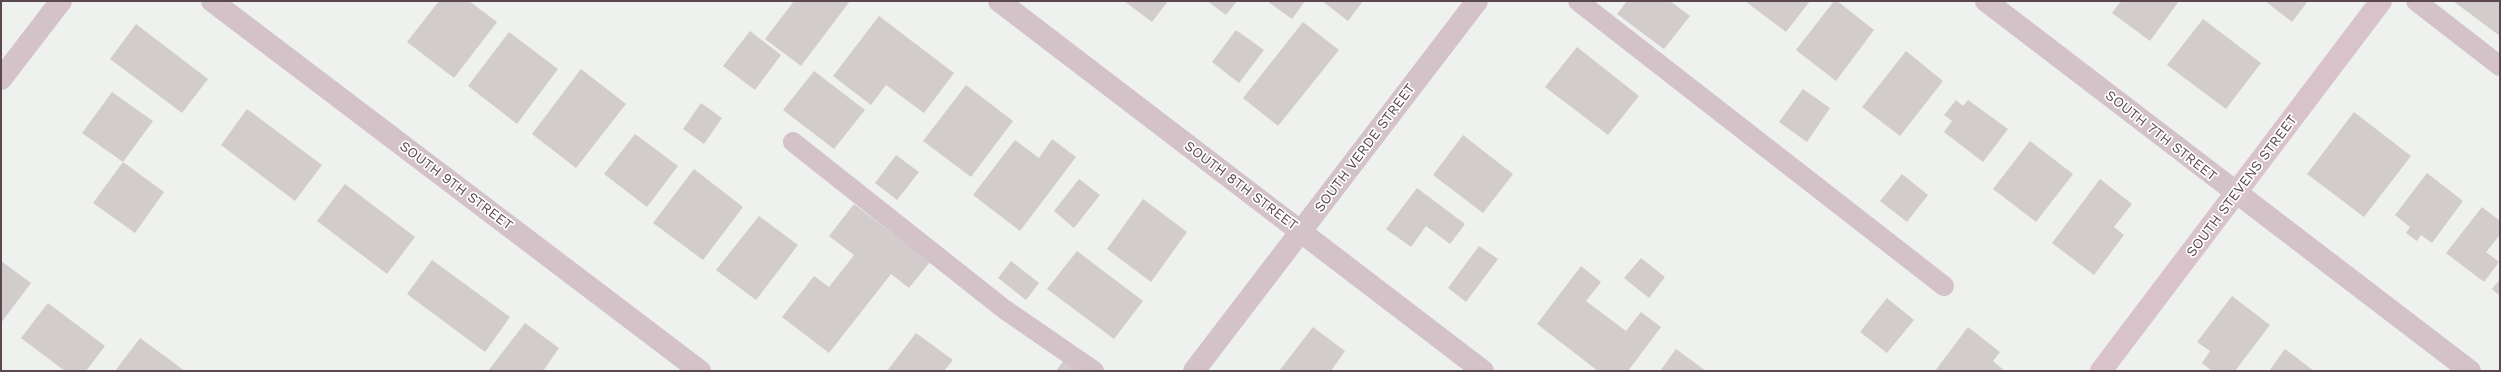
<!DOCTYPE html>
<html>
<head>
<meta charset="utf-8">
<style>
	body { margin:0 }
	#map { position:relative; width:2501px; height:372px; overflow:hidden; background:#eff1ef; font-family:"Work Sans",sans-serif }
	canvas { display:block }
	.frame { position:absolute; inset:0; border:2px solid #5b484f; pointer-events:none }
</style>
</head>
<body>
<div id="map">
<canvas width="2501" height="372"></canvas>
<div class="frame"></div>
</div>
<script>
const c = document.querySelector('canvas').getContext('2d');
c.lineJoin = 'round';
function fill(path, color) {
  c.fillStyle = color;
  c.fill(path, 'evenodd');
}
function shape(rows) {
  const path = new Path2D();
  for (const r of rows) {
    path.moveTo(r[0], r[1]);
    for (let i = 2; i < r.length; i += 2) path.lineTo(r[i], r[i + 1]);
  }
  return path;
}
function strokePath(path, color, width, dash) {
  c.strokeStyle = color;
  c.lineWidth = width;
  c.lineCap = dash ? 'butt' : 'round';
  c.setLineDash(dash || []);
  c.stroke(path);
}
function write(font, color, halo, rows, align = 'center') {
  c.font = font + ' "Work Sans",sans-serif';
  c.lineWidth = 3.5;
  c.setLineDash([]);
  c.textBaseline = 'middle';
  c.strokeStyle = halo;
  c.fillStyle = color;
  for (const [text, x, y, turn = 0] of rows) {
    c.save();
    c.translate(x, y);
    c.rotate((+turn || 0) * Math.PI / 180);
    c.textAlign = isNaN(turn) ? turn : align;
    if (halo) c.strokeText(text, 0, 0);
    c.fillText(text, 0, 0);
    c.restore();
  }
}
fill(shape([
	[439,1,469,1,497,22,454,78,407,42],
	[794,1,850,1,801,66,765,39],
	[1124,1,1168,1,1152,22],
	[1207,1,1237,1,1226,15],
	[1267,1,1305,1,1292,19],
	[1322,1,1363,1,1348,21],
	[1627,1,1670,1,1690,16,1664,49,1617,14],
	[1745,1,1810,1,1786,32],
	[1834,1,1837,1,1874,30,1836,81,1796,50],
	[2121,1,2179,1,2150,41,2112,13],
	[2265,1,2308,1,2292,22],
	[2453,1,2500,1,2500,36],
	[879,16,954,73,924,113,886,85,871,105,833,76],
	[2203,19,2261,63,2226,109,2167,65],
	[1303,22,1339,50,1278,126,1243,98],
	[136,24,208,79,182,113,110,59],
	[1236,30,1264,50,1239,83,1212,62],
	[750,31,781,55,755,90,723,66],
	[509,32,558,69,517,124,468,86],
	[1577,47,1639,96,1608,135,1545,87],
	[1906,51,1943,81,1900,136,1862,107],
	[581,69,626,104,576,168,532,134],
	[814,71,865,110,834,149,783,110],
	[966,85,1013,121,971,177,923,141],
	[1803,89,1830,108,1807,142,1779,122],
	[112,92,153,121,123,162,82,133],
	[1956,100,1963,106,1968,100,2008,129,1983,162,1944,132,1952,121,1944,115],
	[701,103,722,118,704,144,683,129],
	[247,109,322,165,295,201,221,145],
	[2354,112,2411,156,2364,217,2307,174],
	[635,134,678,166,647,207,604,174],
	[1463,135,1513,174,1483,213,1433,175],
	[1052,139,1076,157,1020,231,973,195,1015,140,1039,158],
	[2030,141,2073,174,2036,222,1993,189],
	[896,155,919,172,897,200,875,183],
	[123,162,164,192,135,233,93,203],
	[694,169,743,207,703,260,653,223],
	[2427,173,2463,201,2432,243,2421,235,2417,241,2406,233,2410,227,2395,215],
	[1902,174,1928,195,1907,222,1880,201],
	[1079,179,1100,195,1074,228,1054,211],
	[2100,179,2132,204,2114,227,2124,235,2094,275,2052,243],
	[345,184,415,237,387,274,317,221],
	[1417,188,1465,224,1450,244,1426,226,1411,247,1386,229],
	[1143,199,1187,232,1151,282,1107,249],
	[854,204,930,262,909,288,891,274,829,353,782,317,814,276,829,287,854,255,829,236],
	[2482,207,2500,221,2500,235,2486,252,2499,262,2484,282,2446,253],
	[759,216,798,245,756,300,716,270],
	[1479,246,1498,259,1466,302,1448,288],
	[1077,251,1143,301,1114,339,1047,289],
	[1641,258,1665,277,1649,298,1624,278],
	[432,260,510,317,485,352,407,294],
	[1,261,31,283,1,323],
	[1011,261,1039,283,1026,300,998,278],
	[1581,266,1601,282,1586,301,1626,331,1641,312,1661,327,1628,371,1598,371,1537,324],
	[2500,279,2500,296,2492,289],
	[2232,296,2270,325,2235,371,2212,371,2202,363,2210,351,2197,342],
	[1887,298,1914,320,1887,353,1860,332],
	[48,303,105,346,86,371,65,371,21,338],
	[525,323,559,348,543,371,488,371],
	[1313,327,1345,351,1331,371,1279,371],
	[1968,327,2000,352,1993,361,2005,371,1935,371],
	[916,333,953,360,944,371,887,371],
	[140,338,185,371,115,371],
	[1676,349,1706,371,1660,371],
	[2285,349,2314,371,2269,371],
	[1064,360,1078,371,1056,371]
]), '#d3cccd');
strokePath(shape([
	[1578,1,1944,286],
	[2416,1,2500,66],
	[793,142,1004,309,1094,371]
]), '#d3c3c9', 20);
strokePath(shape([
	[212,1,700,371],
	[999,1,1483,371],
	[1986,1,2470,371],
	[1,79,61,1],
	[1194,371,1477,1]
]), '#d3c3c9', 22);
strokePath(shape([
	[2101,371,2381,1]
]), '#d7c3c9', 22);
write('14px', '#5b484f', '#fff', [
	["SOUTH 7TH STREET",2161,136,38],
	["SOUTH VERDE STREET",1365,148,-53],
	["SOUTH 9TH STREET",456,186,37],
	["SOUTH 8TH STREET",1241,186,37],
	["SOUTH STEVENS STREET",2242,186,-53]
]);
</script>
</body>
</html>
